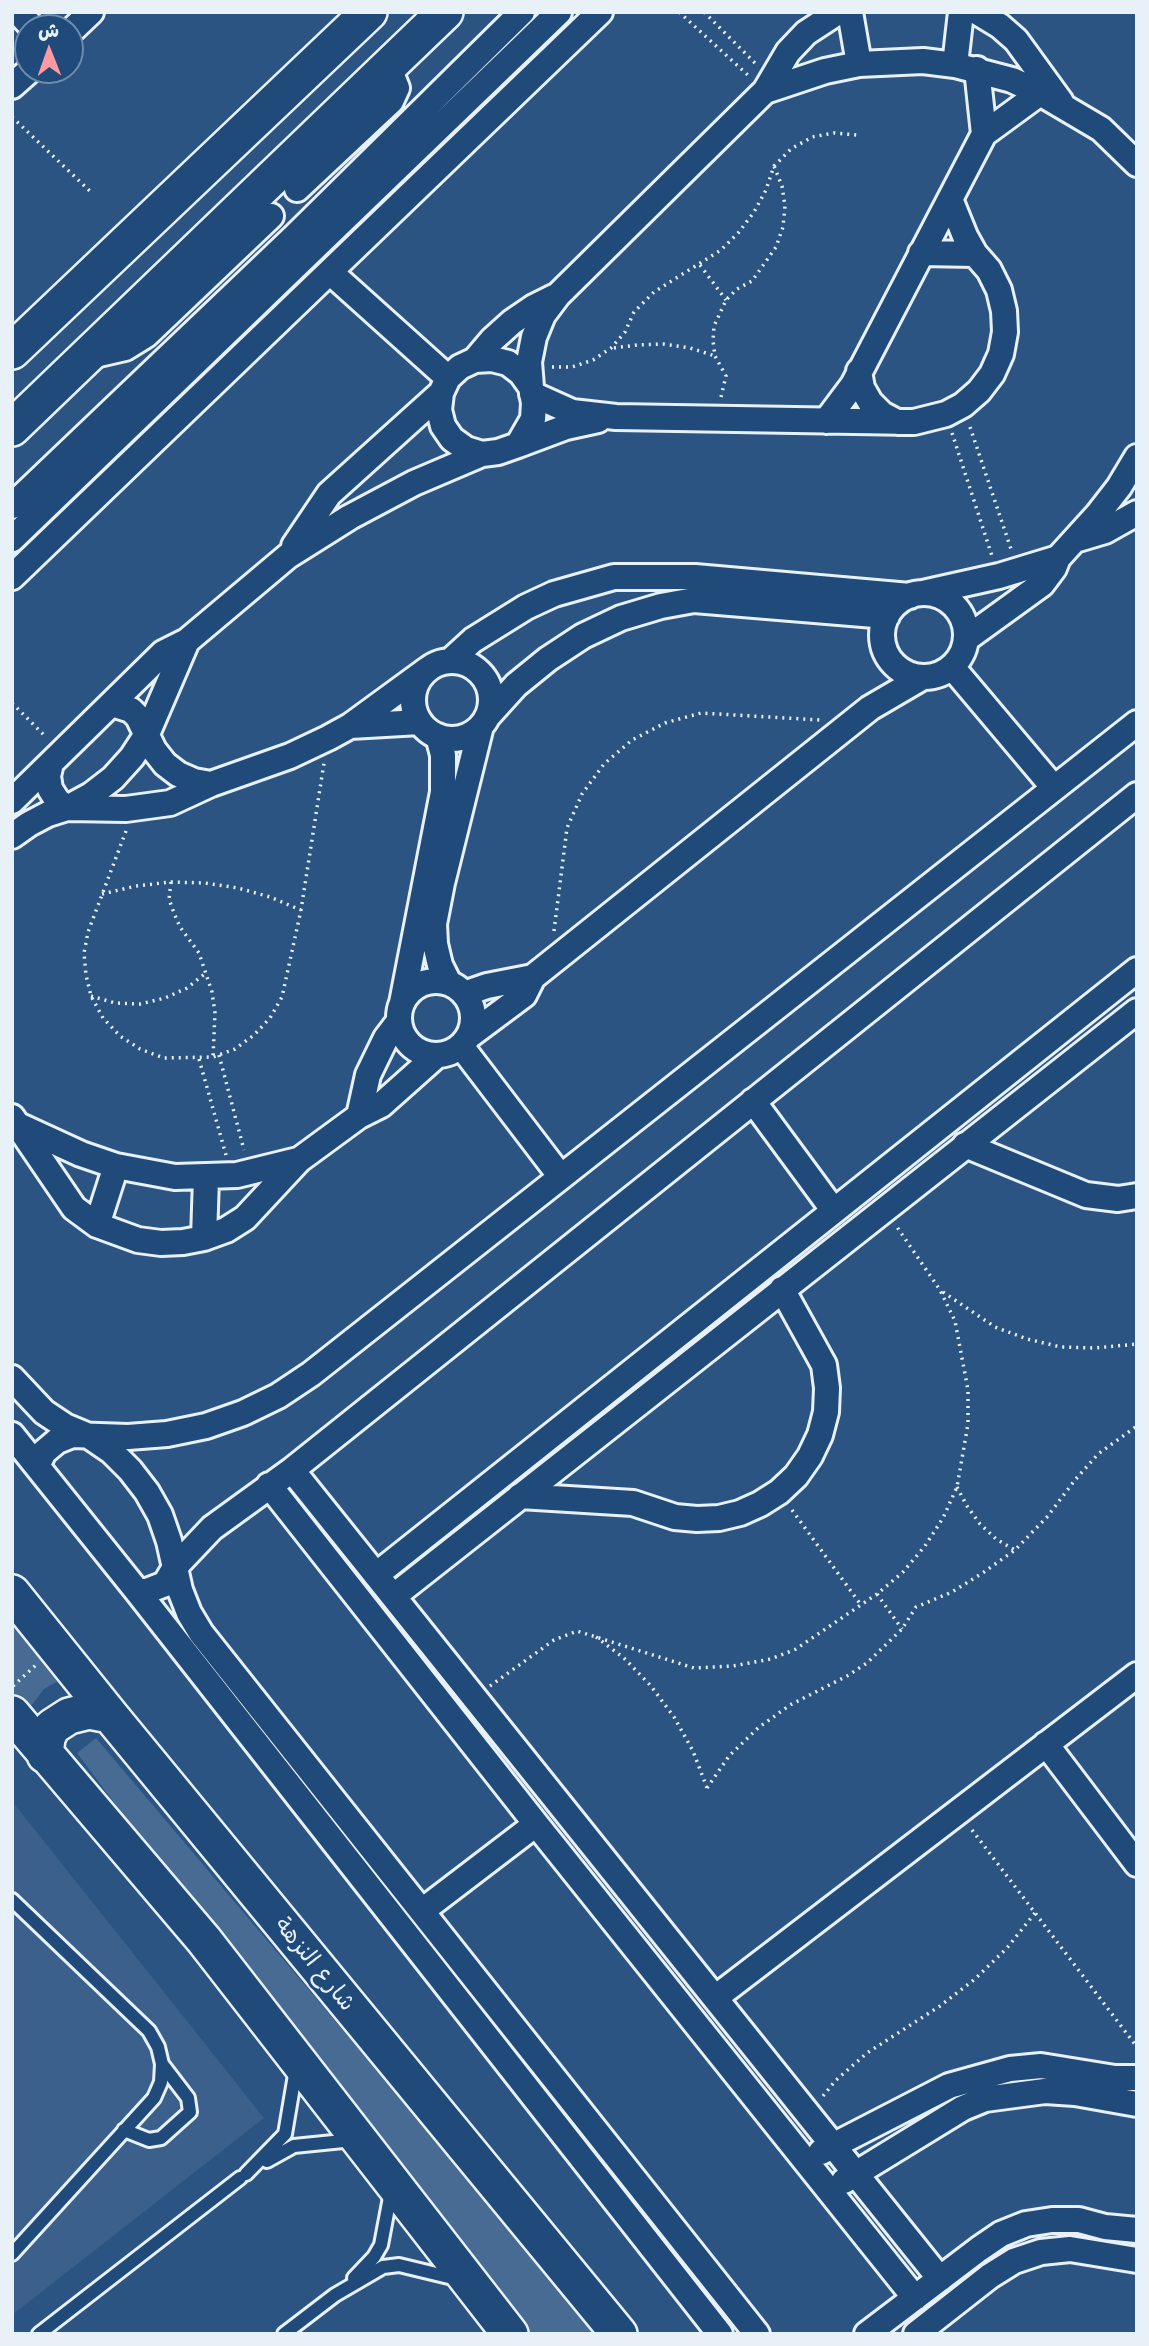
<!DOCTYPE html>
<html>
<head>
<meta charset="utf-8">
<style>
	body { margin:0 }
	#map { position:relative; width:1149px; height:2346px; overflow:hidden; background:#2b5482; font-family:Mali,"Playpen Sans Arabic",sans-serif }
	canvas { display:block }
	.frame { position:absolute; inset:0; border:14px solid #e8f1f8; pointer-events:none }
	.north { position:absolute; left:14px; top:14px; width:70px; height:70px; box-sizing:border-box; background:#1f4a7a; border:2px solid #6f8dac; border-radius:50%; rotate:359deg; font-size:19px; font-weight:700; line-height:28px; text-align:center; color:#e8f1f8 }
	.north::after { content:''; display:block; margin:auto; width:24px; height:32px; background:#ff9aa2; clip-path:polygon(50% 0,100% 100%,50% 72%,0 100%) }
</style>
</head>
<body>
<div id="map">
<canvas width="1149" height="2346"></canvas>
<div class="frame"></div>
<div class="north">ش</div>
</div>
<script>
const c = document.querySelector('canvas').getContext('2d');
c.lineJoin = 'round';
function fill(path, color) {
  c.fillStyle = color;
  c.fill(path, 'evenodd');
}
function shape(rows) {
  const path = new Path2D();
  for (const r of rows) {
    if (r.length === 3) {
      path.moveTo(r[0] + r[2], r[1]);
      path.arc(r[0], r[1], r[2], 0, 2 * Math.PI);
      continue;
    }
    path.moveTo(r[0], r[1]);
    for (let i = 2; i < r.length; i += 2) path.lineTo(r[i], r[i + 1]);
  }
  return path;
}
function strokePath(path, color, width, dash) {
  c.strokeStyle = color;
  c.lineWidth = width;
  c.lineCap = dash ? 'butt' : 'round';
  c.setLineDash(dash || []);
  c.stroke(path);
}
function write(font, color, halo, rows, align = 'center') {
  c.font = font + ' Mali,"Playpen Sans Arabic",sans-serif';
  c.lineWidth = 6;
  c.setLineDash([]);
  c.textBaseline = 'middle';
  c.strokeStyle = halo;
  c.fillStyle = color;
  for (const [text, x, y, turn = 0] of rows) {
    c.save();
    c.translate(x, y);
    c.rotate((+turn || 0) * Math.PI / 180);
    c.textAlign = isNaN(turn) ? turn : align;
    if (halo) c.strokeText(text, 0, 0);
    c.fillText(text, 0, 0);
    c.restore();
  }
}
fill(shape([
	[12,1801,264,2118,12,2315]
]), '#3a608b');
fill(shape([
	[15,1619,65,1677,44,1689,25,1714,12,1697,12,1625],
	[96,1738,600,2334,525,2334,293,2042,77,1753]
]), '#476b93');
const lane = shape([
	[12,1900,149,2031,158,2047,162,2064,161,2082,154,2098,12,2254],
	[124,2130,149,2140,161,2138,190,2112,188,2098,162,2064],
	[267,2161,294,2146,353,2140],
	[246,2174,285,2134,296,2069],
	[354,2278,374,2257,381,2245,391,2192],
	[39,2334,240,2178],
	[284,2334,335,2295,383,2267,399,2265,457,2279]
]);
const street = shape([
	[18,12,33,28],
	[850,12,859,64],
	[977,12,1000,26,1016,40,1061,102],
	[70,32,91,12],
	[955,65,961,12],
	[977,69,984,134],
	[12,86,30,70],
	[765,91,825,71,859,64,923,61,955,65,1012,80,1040,93,1101,129,1137,164],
	[297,189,391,101,397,88,389,68],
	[921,253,975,254],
	[330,272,448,378],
	[86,357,125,348,146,335,271,216],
	[475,360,492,340,512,322,534,307,554,297],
	[859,371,862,388,870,402,882,414,897,422],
	[531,387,529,362,534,337,543,315,558,295,765,91,788,52,806,33,838,12],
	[532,394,572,412,616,417,914,422,946,414,963,405,979,391,992,374,1001,354,1005,332,1004,311,999,290,989,270,975,254,965,236,950,199],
	[826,421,853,385,984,134,1040,93],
	[518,445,566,427,598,420],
	[12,506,294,237,522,12],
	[12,539,559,12],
	[1075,540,1105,531,1137,513],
	[294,546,329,494,441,393],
	[12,577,600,12],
	[923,593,999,576,1058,558],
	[924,635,42],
	[966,639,1042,584,1054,568,1058,558,1098,514,1119,487,1137,457],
	[452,700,39],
	[450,661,473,640,526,607,554,594,614,577,695,577,910,596],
	[952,667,1054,788],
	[112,704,131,710,138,717,154,750,165,764,178,774,194,781,211,784],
	[488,716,516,685,548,659,583,636,621,618,661,606,694,600,887,616],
	[350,726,420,722],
	[51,763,48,776,50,789,57,800,67,808,126,809,170,803,211,784,290,756,328,738,350,726,428,669],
	[12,801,163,653,187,641,288,556,350,517,414,483,482,454,498,452,518,445,533,419,534,403,531,387,521,373,508,363,492,359,475,360,460,367,448,378,441,393,439,410,443,426,452,439,466,449,482,454],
	[12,836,29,824,48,814,67,808,91,795,113,778,132,757,147,734,187,641],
	[436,1018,37],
	[449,983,440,965,435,944,434,924,442,883,481,726],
	[464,994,487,986,533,977,870,708,923,677],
	[402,1003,443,792,443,755,438,736],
	[469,1036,524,995,533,977],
	[461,1046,561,1177],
	[753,1101,834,1211],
	[359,1116,368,1075,386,1038,399,1021],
	[12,1117,74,1208,97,1225,138,1240,161,1243,183,1242,204,1238,226,1230,245,1218,299,1160,359,1116,381,1105,436,1056],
	[20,1126,81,1154,116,1166,175,1177,237,1175,298,1160],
	[965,1145,1086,1195,1118,1199,1137,1196],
	[97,1225,116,1166],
	[204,1238,206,1178],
	[12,1378,44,1412,65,1426,89,1436,111,1451,130,1470,147,1492,160,1515,169,1541,180,1590,189,1613,201,1633,757,2334],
	[12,1435,137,1591,720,2334],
	[37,1466,44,1452,57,1441,72,1435,128,1437,167,1434,206,1426,243,1413,278,1396,311,1374,1137,723],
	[292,1470,940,2279],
	[269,1485,536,1824,915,2298],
	[520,1496,633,1503,675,1517,697,1519,719,1518,740,1513,760,1504,779,1492,796,1476,810,1456,820,1435,826,1412,827,1388,824,1365,782,1289],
	[376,1575,1137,970],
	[137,1591,147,1591,165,1584,175,1567,212,1528,292,1470,1137,795],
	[394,1596,1137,1011],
	[1046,1744,1137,1864],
	[422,1911,536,1824],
	[715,1998,1137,1675],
	[821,2152,949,2086,1010,2069,1041,2066,1115,2078,1137,2078],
	[844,2181,963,2108,985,2099,1045,2091,1075,2093,1137,2104],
	[867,2334,979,2249,1001,2234,1026,2224,1052,2220,1079,2220,1105,2227,1137,2230],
	[916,2334,990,2276,1014,2261,1041,2252,1070,2249,1137,2260]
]);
const secondary = shape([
	[12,351,369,12],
	[12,428,445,12],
	[12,1593,110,1715,619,2334],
	[12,1714,204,1940,510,2334],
	[45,1755,47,1738,52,1727,69,1716,89,1711,110,1715]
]);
strokePath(lane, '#e8f1f8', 18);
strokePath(street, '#e8f1f8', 30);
strokePath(secondary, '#e8f1f8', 40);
strokePath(shape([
	[679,12,750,77],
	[704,12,757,65],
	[12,117,93,194],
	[700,265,726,300],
	[614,348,637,345,663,344,690,348,715,356],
	[552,367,572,367,593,360,611,348,625,332,634,312,654,292,721,250,739,232,754,212,766,190,774,166,791,149,812,137,834,133,857,135],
	[721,397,726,376,715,356,713,341,714,326,726,300,737,289,752,281,776,247,783,227,785,206,782,186,774,166],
	[970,427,1011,549],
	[952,433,992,556],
	[12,703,45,736],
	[126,831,88,932,84,953,86,975,91,996,103,1018,120,1036,140,1049,164,1058,213,1057,235,1049,254,1035,270,1018,282,997,301,910,324,763],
	[171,882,169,899,174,913,180,927,199,953,212,992,215,1013,213,1057],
	[102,894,136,886,171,882,205,883,238,888,270,897,301,910],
	[554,931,567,828,582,794,604,764,632,740,665,723,701,713,820,720],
	[91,996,115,1003,140,1004,165,998,187,988,207,972],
	[219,1055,244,1150],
	[199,1059,226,1155],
	[943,1292,995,1327,1027,1339,1061,1347,1095,1348,1137,1344],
	[957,1487,967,1506,980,1524,996,1539,1015,1550],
	[792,1510,861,1605],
	[877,1594,902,1629],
	[596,1637,624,1658,651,1686,674,1717,693,1751,707,1788],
	[13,1686,36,1665],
	[490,1686,554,1640,577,1631,694,1668,733,1666,771,1659,796,1649,877,1594,903,1572,925,1546,943,1518,957,1487,968,1424,968,1390,955,1321,940,1290,897,1227],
	[707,1788,729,1756,758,1728,790,1705,847,1676,867,1663,902,1629,916,1607,952,1592,984,1572,1015,1550,1047,1517,1075,1480,1098,1454,1137,1426],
	[972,1830,1137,2047],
	[823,2096,835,2081,867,2053,940,2006,975,1979,1007,1948,1035,1913]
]), '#e8f1f8', 3.5, [2, 5]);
strokePath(lane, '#1f4a7a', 12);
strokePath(street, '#1f4a7a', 24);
strokePath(secondary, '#1f4a7a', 35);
write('23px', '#e8f1f8', '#1f4a7a', [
	["شارع النزهة",315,1964,51]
]);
</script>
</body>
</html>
